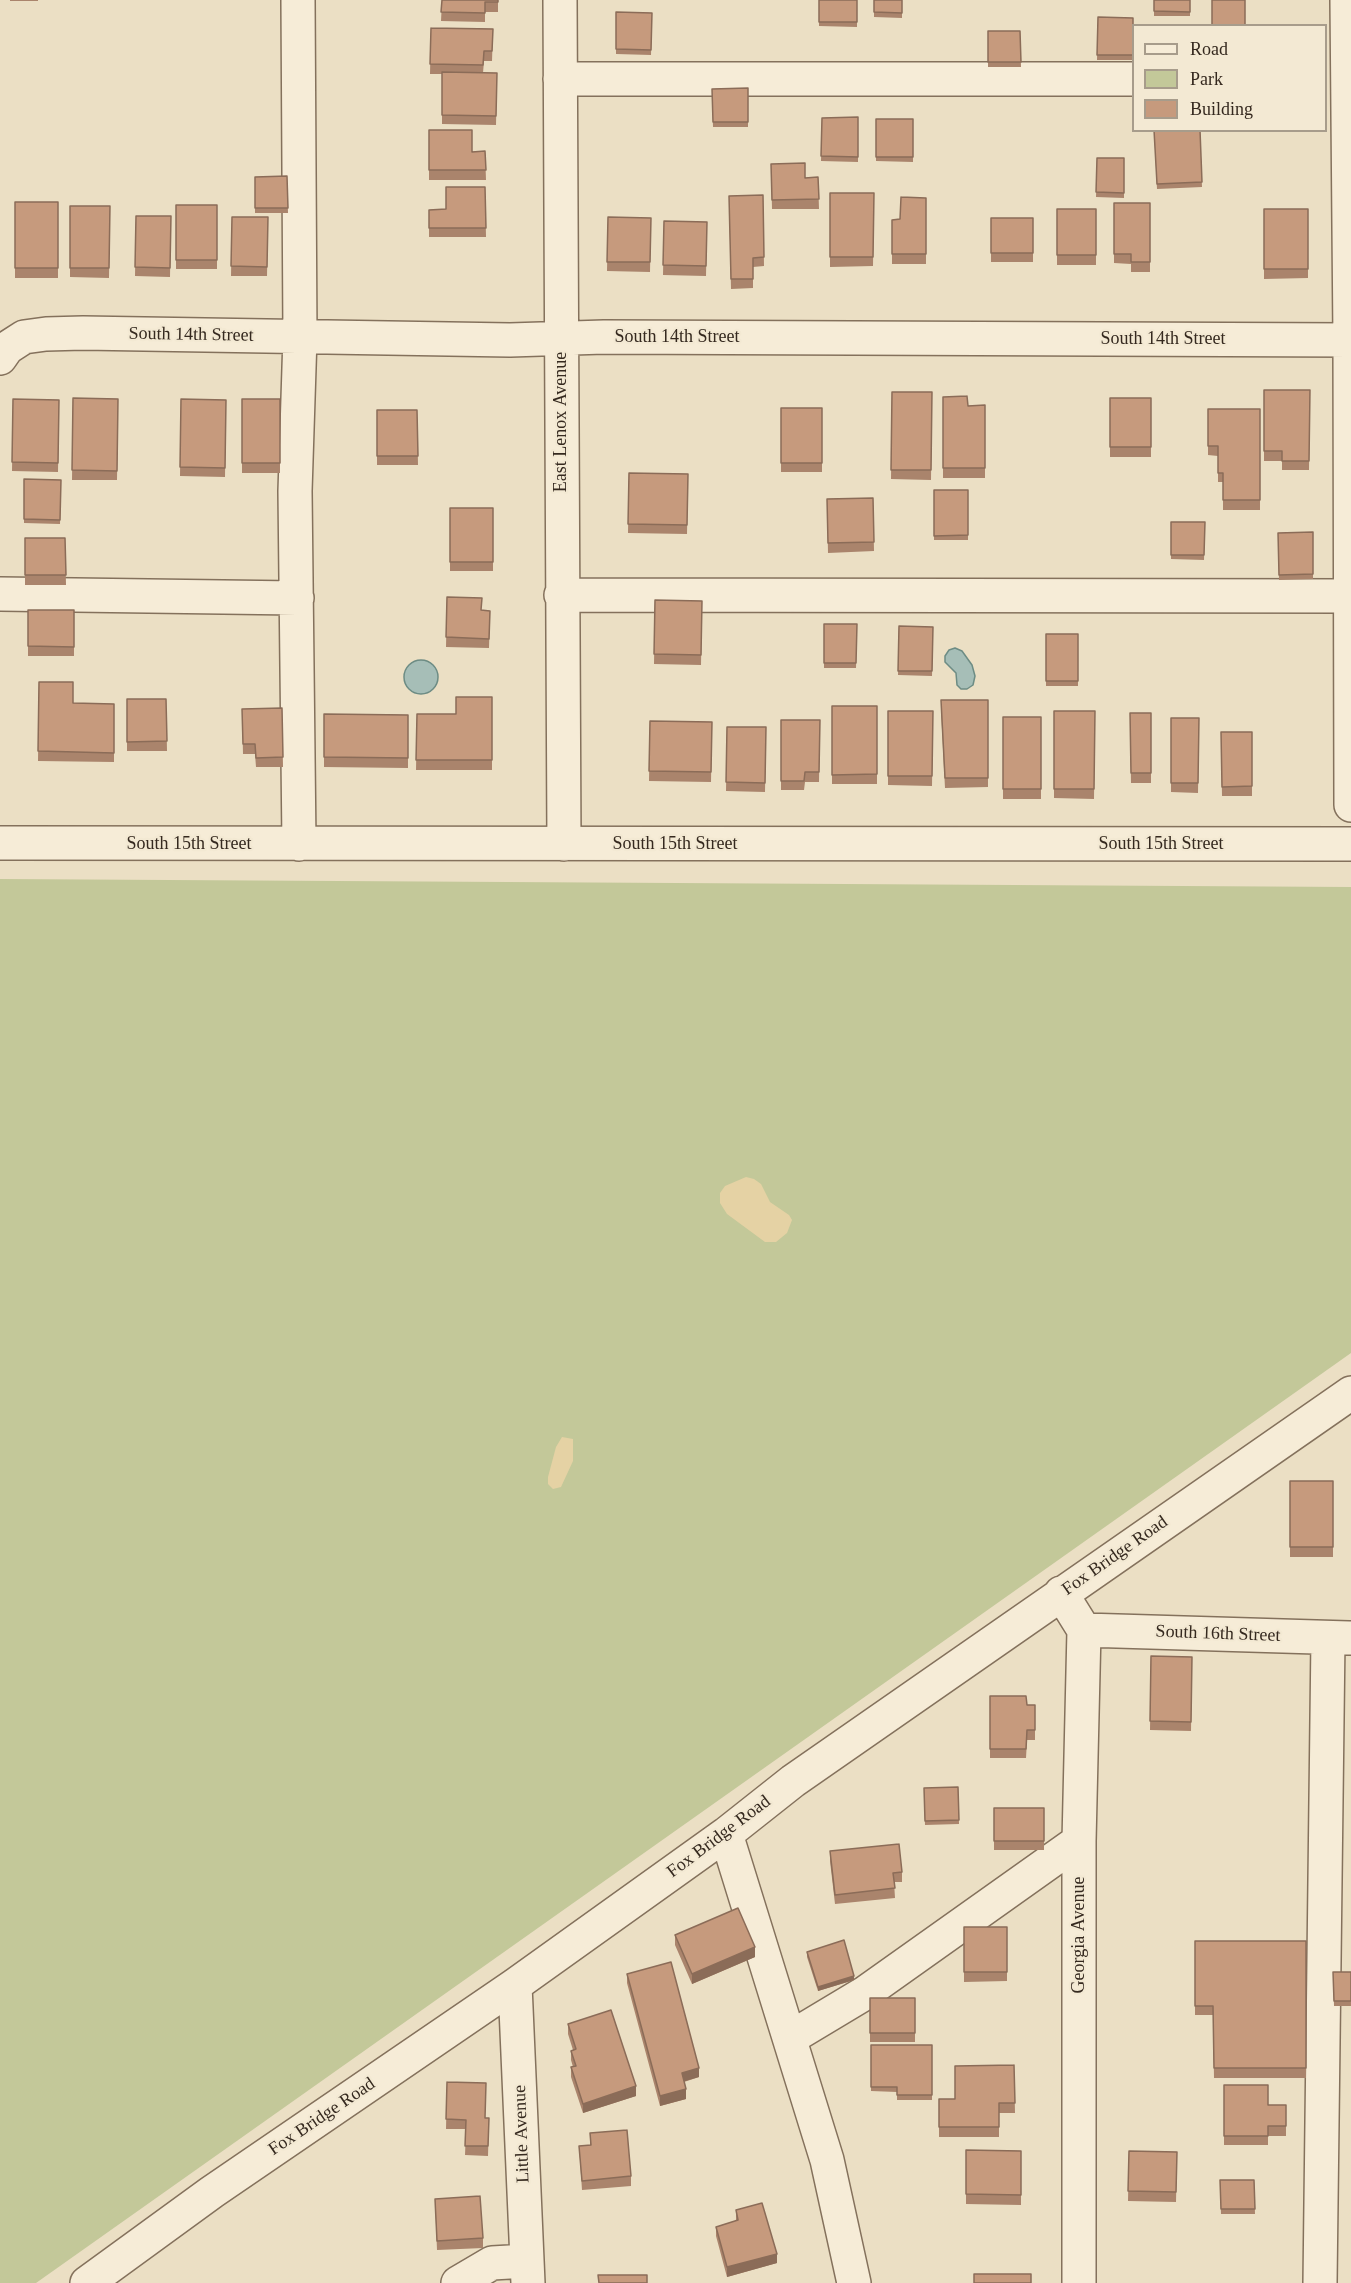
<!DOCTYPE html>
<html>
<head>
<meta charset="utf-8">
<style>
	body { margin:0 }
	#map { position:relative; width:1351px; height:2283px; overflow:hidden; background:#ebdfc4; font-family:"Times New Roman",serif }
	canvas { display:block }
	.legend { position:absolute; left:1132px; top:24px; width:195px; height:108px; box-sizing:border-box; background:#f3e9d3; border:2px solid #a79c8b; margin:0; padding:8px 10px; list-style:none; font-size:18px; color:#35291f }
	.legend li { display:flex; align-items:center; gap:12px; height:30px }
	.legend b { width:30px; border:2px solid #a79c8b }
</style>
</head>
<body>
<div id="map">
<canvas width="1351" height="2283"></canvas>
<ul class="legend">
<li><b style="height:8px;background:#f6ecd7"></b>Road</li>
<li><b style="height:16px;background:#c3c899"></b>Park</li>
<li><b style="height:16px;background:#c69a7d"></b>Building</li>
</ul>
</div>
<script>
const c = document.querySelector('canvas').getContext('2d');
c.lineJoin = 'round';
function fill(path, color) {
  c.fillStyle = color;
  c.fill(path, 'evenodd');
}
function shape(rows) {
  const path = new Path2D();
  for (const r of rows) {
    if (r.length === 3) {
      path.moveTo(r[0] + r[2], r[1]);
      path.arc(r[0], r[1], r[2], 0, 2 * Math.PI);
      continue;
    }
    path.moveTo(r[0], r[1]);
    for (let i = 2; i < r.length; i += 2) path.lineTo(r[i], r[i + 1]);
  }
  return path;
}
function strokePath(path, color, width, dash) {
  c.strokeStyle = color;
  c.lineWidth = width;
  c.lineCap = dash ? 'butt' : 'round';
  c.setLineDash(dash || []);
  c.stroke(path);
}
function write(font, color, halo, rows, align = 'center') {
  c.font = font + ' "Times New Roman",serif';
  c.lineWidth = 4.5;
  c.setLineDash([]);
  c.textBaseline = 'middle';
  c.strokeStyle = halo;
  c.fillStyle = color;
  for (const [text, x, y, turn = 0] of rows) {
    c.save();
    c.translate(x, y);
    c.rotate((+turn || 0) * Math.PI / 180);
    c.textAlign = isNaN(turn) ? turn : align;
    if (halo) c.strokeText(text, 0, 0);
    c.fillText(text, 0, 0);
    c.restore();
  }
}
fill(shape([
	[0,879,1351,887,1351,1353,36,2283,0,2283]
]), '#c3c899');
fill(shape([
	[746,1177,754,1179,761,1184,770,1202,789,1215,792,1220,787,1233,776,1242,765,1242,727,1214,720,1203,720,1193,725,1186],
	[562,1437,573,1439,573,1461,561,1487,553,1489,548,1484,548,1477,556,1447]
]), '#e5d2a4');
const water = shape([
	[955,648,962,651,972,665,975,676,973,685,967,689,961,689,957,685,956,673,945,662,945,656,949,650,955,648],
	[421,677,17]
]);
fill(water, '#a6beb7');
strokePath(water, '#6d8c84', 1.5);
const minor = shape([
	[298,0,300,337,295,491,299,844],
	[560,0,564,844],
	[1347,0,1350,340,1351,805],
	[560,79,1134,79],
	[0,358,7,348,24,337,46,334,83,333,510,340,604,337,1351,340],
	[0,594,297,598],
	[561,595,1351,596],
	[0,843,1351,844],
	[1061,1593,1084,1630,1079,1841,1079,2283],
	[1084,1630,1349,1638],
	[726,1834,827,2160,854,2283],
	[515,1985,528,2283],
	[790,2038,865,1993,1079,1841],
	[87,2283,212,2192,515,1985,726,1834,793,1781,1351,1393],
	[458,2283,492,2263,527,2261],
	[1320,2283,1328,1638]
]);
strokePath(minor, '#84715c', 36);
strokePath(minor, '#f6ecd7', 33);
fill(shape([
	[10,0,38,0,38,1,10,1],
	[442,0,498,0,498,12,485,12,485,22,441,21],
	[819,0,857,0,857,27,819,26],
	[874,0,902,0,902,18,874,17],
	[1154,0,1190,0,1190,16,1154,16],
	[616,12,652,13,651,55,616,54],
	[1098,17,1133,18,1133,60,1097,60],
	[431,28,493,29,492,61,484,61,483,73,497,73,496,125,442,124,442,74,430,74],
	[988,31,1020,31,1021,67,988,67],
	[748,88,748,127,713,127,712,89],
	[858,117,858,162,821,161,822,118],
	[876,119,913,119,913,162,876,161],
	[429,130,472,152,485,151,486,180,429,180],
	[1154,130,1200,130,1202,187,1157,189],
	[1097,158,1124,158,1124,198,1096,197],
	[771,164,805,178,818,177,819,209,772,209],
	[287,176,288,213,255,213,255,177],
	[485,187,486,237,429,237,429,210,446,209],
	[830,193,874,193,873,266,830,267],
	[763,195,764,266,753,267,753,288,731,289,729,196],
	[926,198,926,264,892,264,892,220,900,219],
	[15,202,58,202,58,278,15,278],
	[1114,203,1150,203,1150,272,1131,272,1131,264,1114,263],
	[176,205,217,205,217,269,176,269],
	[70,206,110,206,109,278,70,277],
	[1057,209,1096,209,1096,265,1057,265],
	[1264,209,1308,209,1308,278,1264,279],
	[136,216,171,216,170,277,135,276],
	[232,217,268,217,267,276,231,276],
	[608,217,651,218,650,272,607,271],
	[991,218,1033,218,1033,262,991,262],
	[664,221,707,222,706,276,663,275],
	[1264,390,1310,390,1309,470,1282,470,1282,461,1264,461],
	[892,392,932,392,931,480,891,479],
	[943,397,968,406,985,405,985,478,943,478],
	[73,398,118,399,117,480,72,480],
	[1110,398,1151,398,1151,457,1110,457],
	[13,399,59,400,58,472,12,471],
	[181,399,226,400,225,477,180,476],
	[242,399,280,399,280,473,242,473],
	[781,408,822,408,822,472,781,472],
	[1208,409,1260,409,1260,510,1223,510,1223,482,1218,482,1218,456,1208,455],
	[377,410,417,410,418,465,377,465],
	[629,473,688,474,687,534,628,533],
	[24,479,61,480,60,524,24,523],
	[934,490,968,490,968,540,934,540],
	[873,498,874,551,828,553,827,499],
	[450,508,493,508,493,571,450,571],
	[1171,522,1205,522,1204,560,1171,559],
	[1313,532,1313,579,1279,580,1278,533],
	[25,538,65,538,66,585,25,585],
	[447,597,482,610,490,611,489,648,446,647],
	[655,600,702,601,701,665,654,664],
	[28,610,74,610,74,656,28,656],
	[824,624,857,624,856,668,824,668],
	[899,626,933,627,932,676,898,675],
	[1046,634,1078,634,1078,686,1046,686],
	[39,682,73,703,114,704,114,762,38,761],
	[492,697,492,770,416,770,417,714,456,714],
	[127,699,166,699,167,751,127,751],
	[988,700,988,787,945,788,941,710],
	[832,706,877,706,877,784,832,784],
	[282,708,283,767,256,767,255,754,243,754,242,709],
	[888,711,933,711,932,786,888,785],
	[1054,711,1095,711,1094,799,1054,798],
	[1130,713,1151,713,1151,783,1131,783],
	[324,714,408,715,408,768,324,767],
	[1003,717,1041,717,1041,799,1003,799],
	[1171,718,1199,718,1198,793,1171,792],
	[781,720,820,720,819,782,805,782,804,790,781,790],
	[650,721,712,722,711,782,649,781],
	[727,727,766,727,765,792,726,791],
	[1221,732,1252,732,1252,796,1222,796],
	[1290,1481,1333,1481,1333,1557,1290,1557],
	[1151,1656,1192,1657,1191,1731,1150,1730],
	[990,1696,1027,1705,1035,1705,1035,1740,1027,1740,1026,1758,990,1758],
	[958,1787,959,1824,925,1825,924,1788],
	[994,1808,1044,1808,1044,1850,994,1850],
	[830,1851,902,1872,902,1882,894,1882,895,1898,835,1904,830,1861],
	[964,1927,1007,1927,1007,1981,964,1982],
	[675,1935,755,1957,692,1984,675,1945],
	[1195,1941,1306,1941,1306,2078,1214,2078,1213,2015,1195,2015],
	[807,1952,854,1980,818,1991,807,1957],
	[1333,1972,1351,1972,1351,2006,1334,2006],
	[627,1974,699,2077,684,2082,686,2099,660,2106,627,1983],
	[870,1998,915,1998,915,2042,870,2042],
	[568,2024,636,2096,583,2113,571,2077,571,2067,573,2067,571,2060,571,2051,573,2050,568,2034],
	[871,2045,932,2045,932,2100,897,2100,897,2092,871,2091],
	[1014,2065,1015,2113,999,2113,999,2137,939,2137,939,2099,955,2099],
	[447,2082,485,2118,489,2118,488,2156,465,2155,466,2129,446,2129],
	[1224,2085,1268,2105,1286,2105,1286,2136,1268,2136,1268,2145,1224,2145],
	[590,2133,631,2176,631,2186,582,2190,579,2146,590,2145],
	[966,2150,1021,2151,1021,2205,966,2204],
	[1129,2151,1177,2152,1176,2202,1128,2201],
	[1220,2180,1254,2180,1255,2214,1221,2214],
	[435,2199,483,2238,483,2248,437,2250],
	[736,2210,777,2263,727,2277,716,2236,716,2227,736,2221]
]), '#aa846c');
fill(shape([
	[755,1947,755,1957,692,1984,692,1974],
	[854,1976,854,1980,818,1991,818,1987],
	[699,2068,699,2077,682,2082,682,2073],
	[636,2086,636,2096,583,2113,583,2104],
	[686,2089,686,2099,660,2106,660,2096],
	[777,2254,777,2263,727,2277,727,2267]
]), '#8b6c58');
const building = shape([
	[442,0,498,0,498,2,485,2,485,13,441,12,442,0],
	[819,0,857,0,857,22,819,22,819,0],
	[874,0,902,0,902,13,874,12,874,0],
	[1154,0,1190,0,1190,12,1154,11,1154,0],
	[1212,0,1245,0,1245,26,1212,26,1212,0],
	[616,12,652,13,651,50,616,49,616,12],
	[1098,17,1133,18,1133,55,1097,55,1098,17],
	[431,28,493,29,492,51,484,51,483,65,430,64,431,28],
	[988,31,1020,31,1021,62,988,62,988,31],
	[442,72,497,73,496,116,442,115,442,72],
	[748,88,748,122,713,122,712,89,748,88],
	[858,117,858,157,821,156,822,118,858,117],
	[876,119,913,119,913,157,876,157,876,119],
	[429,130,472,130,472,152,485,151,486,170,429,170,429,130],
	[1154,130,1200,130,1202,182,1157,184,1154,130],
	[1097,158,1124,158,1124,193,1096,192,1097,158],
	[805,163,805,178,818,177,819,199,772,200,771,164,805,163],
	[287,176,288,208,255,208,255,177,287,176],
	[446,187,485,187,486,228,429,228,429,210,446,209,446,187],
	[830,193,874,193,873,257,830,257,830,193],
	[763,195,764,257,753,258,753,279,731,279,729,196,763,195],
	[901,197,926,198,926,254,892,254,892,220,900,219,901,197],
	[15,202,58,202,58,268,15,268,15,202],
	[1114,203,1150,203,1150,262,1131,262,1131,254,1114,254,1114,203],
	[176,205,217,205,217,260,176,260,176,205],
	[70,206,110,206,109,268,70,268,70,206],
	[1057,209,1096,209,1096,255,1057,255,1057,209],
	[1264,209,1308,209,1308,269,1264,269,1264,209],
	[136,216,171,216,170,268,135,267,136,216],
	[232,217,268,217,267,267,231,266,232,217],
	[608,217,651,218,650,262,607,262,608,217],
	[991,218,1033,218,1033,253,991,253,991,218],
	[664,221,707,222,706,266,663,265,664,221],
	[1264,390,1310,390,1309,461,1282,461,1282,451,1264,451,1264,390],
	[892,392,932,392,931,470,891,470,892,392],
	[967,396,968,406,985,405,985,468,943,468,943,397,967,396],
	[73,398,118,399,117,471,72,470,73,398],
	[1110,398,1151,398,1151,447,1110,447,1110,398],
	[13,399,59,400,58,463,12,462,13,399],
	[181,399,226,400,225,468,180,467,181,399],
	[242,399,280,399,280,463,242,463,242,399],
	[781,408,822,408,822,463,781,463,781,408],
	[1208,409,1260,409,1260,500,1223,500,1223,473,1218,473,1218,446,1208,446,1208,409],
	[377,410,417,410,418,456,377,456,377,410],
	[629,473,688,474,687,525,628,524,629,473],
	[24,479,61,480,60,520,24,519,24,479],
	[934,490,968,490,968,535,934,536,934,490],
	[873,498,874,542,828,543,827,499,873,498],
	[450,508,493,508,493,562,450,562,450,508],
	[1171,522,1205,522,1204,555,1171,555,1171,522],
	[1313,532,1313,574,1279,575,1278,533,1313,532],
	[25,538,65,538,66,575,25,575,25,538],
	[447,597,482,598,481,610,490,611,489,639,446,637,447,597],
	[655,600,702,601,701,655,654,654,655,600],
	[28,610,74,610,74,647,28,646,28,610],
	[824,624,857,624,856,663,824,663,824,624],
	[899,626,933,627,932,671,898,671,899,626],
	[1046,634,1078,634,1078,681,1046,681,1046,634],
	[39,682,73,682,73,703,114,704,114,753,38,751,39,682],
	[456,697,492,697,492,760,416,760,417,714,456,714,456,697],
	[127,699,166,699,167,741,127,742,127,699],
	[941,700,988,700,988,778,945,778,941,700],
	[832,706,877,706,877,774,832,775,832,706],
	[282,708,283,757,256,758,255,744,243,744,242,709,282,708],
	[888,711,933,711,932,776,888,776,888,711],
	[1054,711,1095,711,1094,789,1054,789,1054,711],
	[1130,713,1151,713,1151,773,1131,773,1130,713],
	[324,714,408,715,408,758,324,757,324,714],
	[1003,717,1041,717,1041,789,1003,789,1003,717],
	[1171,718,1199,718,1198,783,1171,783,1171,718],
	[781,720,820,720,819,772,805,772,804,781,781,781,781,720],
	[650,721,712,722,711,772,649,771,650,721],
	[727,727,766,727,765,783,726,782,727,727],
	[1221,732,1252,732,1252,786,1222,787,1221,732],
	[1290,1481,1333,1481,1333,1547,1290,1547,1290,1481],
	[1151,1656,1192,1657,1191,1722,1150,1721,1151,1656],
	[990,1696,1026,1696,1027,1705,1035,1705,1035,1730,1027,1730,1026,1749,990,1749,990,1696],
	[958,1787,959,1820,925,1821,924,1788,958,1787],
	[994,1808,1044,1808,1044,1841,994,1841,994,1808],
	[899,1844,902,1872,893,1873,895,1888,835,1895,830,1851,899,1844],
	[738,1908,755,1947,692,1974,675,1935,738,1908],
	[964,1927,1007,1927,1007,1972,964,1972,964,1927],
	[844,1940,854,1976,818,1987,807,1952,844,1940],
	[1195,1941,1306,1941,1306,2068,1214,2068,1213,2006,1195,2006,1195,1941],
	[671,1962,699,2068,682,2073,686,2089,660,2096,627,1974,671,1962],
	[1333,1972,1351,1972,1351,2001,1334,2001,1333,1972],
	[870,1998,915,1998,915,2033,870,2033,870,1998],
	[611,2010,636,2086,583,2104,571,2067,576,2066,571,2051,576,2049,568,2024,611,2010],
	[871,2045,932,2045,932,2095,897,2095,897,2087,871,2087,871,2045],
	[1014,2065,1015,2103,999,2103,999,2127,939,2127,939,2099,955,2099,955,2066,1014,2065],
	[447,2082,486,2083,485,2118,489,2118,488,2146,465,2146,466,2120,446,2119,447,2082],
	[1224,2085,1268,2085,1268,2105,1286,2105,1286,2126,1268,2126,1268,2136,1224,2136,1224,2085],
	[627,2130,631,2176,582,2181,579,2146,591,2145,590,2133,627,2130],
	[966,2150,1021,2151,1021,2195,966,2194,966,2150],
	[1129,2151,1177,2152,1176,2192,1128,2191,1129,2151],
	[1220,2180,1254,2180,1255,2209,1221,2209,1220,2180],
	[480,2196,483,2238,437,2241,435,2199,480,2196],
	[762,2203,777,2254,727,2267,716,2227,738,2220,736,2210,762,2203],
	[974,2274,1031,2274,1031,2283,974,2283,974,2274],
	[598,2275,647,2275,647,2283,599,2283,598,2275]
]);
fill(building, '#c69a7d');
strokePath(building, '#8b6c58', 1.5);
write('18px', '#35291f', '#f3e9d3', [
	["South 14th Street",191,335,1],
	["South 14th Street",677,337],
	["South 14th Street",1163,339],
	["East Lenox Avenue",561,422,-90],
	["South 15th Street",189,844],
	["South 15th Street",675,844],
	["South 15th Street",1161,844],
	["Fox Bridge Road",1115,1556,-35],
	["South 16th Street",1218,1634,2],
	["Fox Bridge Road",719,1837,-37],
	["Georgia Avenue",1079,1935,-90],
	["Fox Bridge Road",322,2117,-34],
	["Little Avenue",522,2134,-92]
]);
</script>
</body>
</html>
